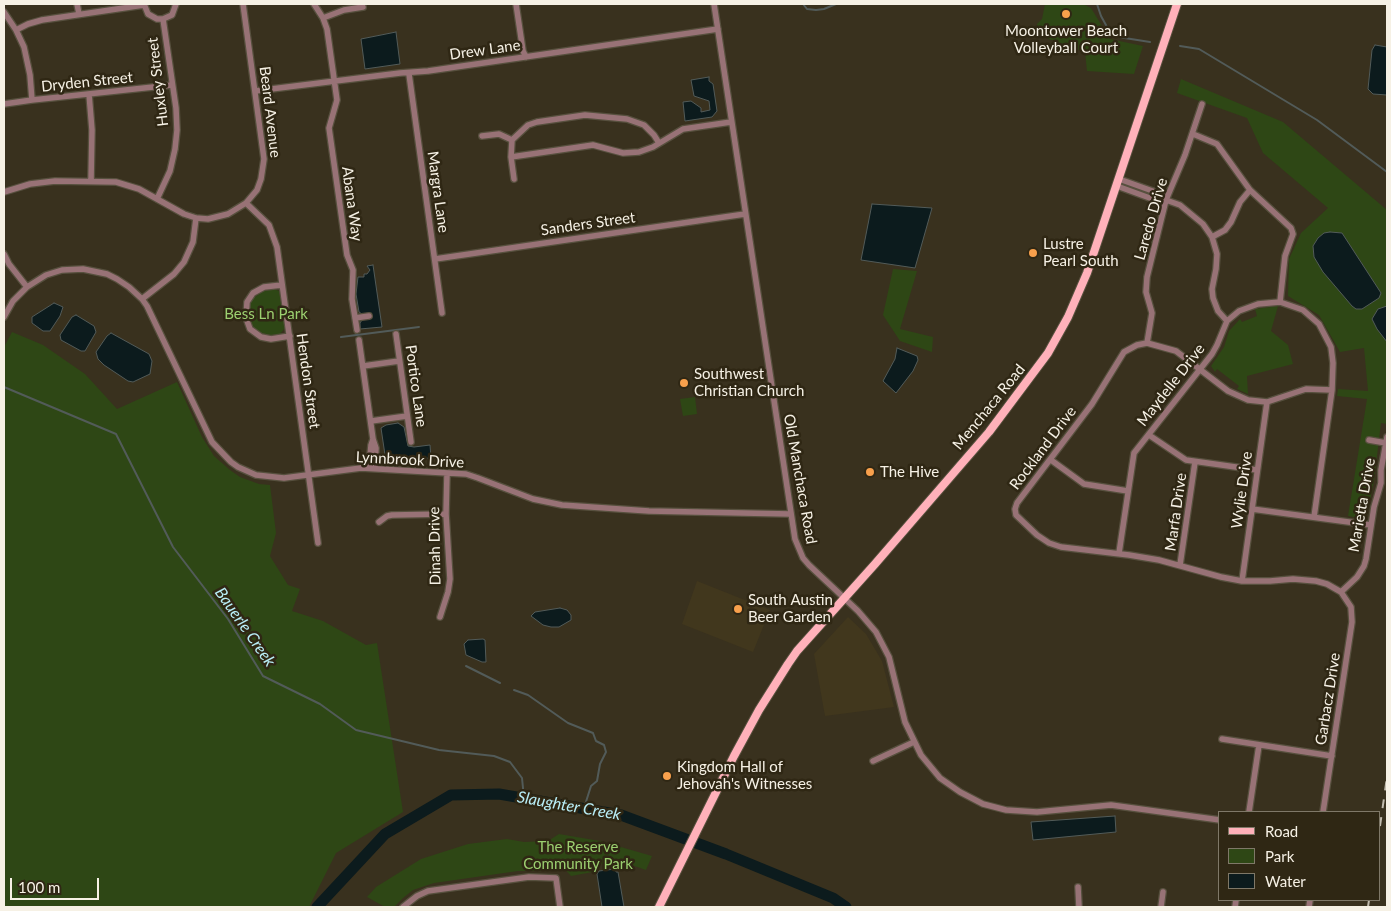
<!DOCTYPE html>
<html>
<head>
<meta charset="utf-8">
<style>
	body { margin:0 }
	#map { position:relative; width:1391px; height:911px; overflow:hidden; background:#39311e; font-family:Lato,sans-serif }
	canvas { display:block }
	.frame { position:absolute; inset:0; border:5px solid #f6f1e5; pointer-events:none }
	.legend { position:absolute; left:1218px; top:811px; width:162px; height:90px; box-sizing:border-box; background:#2f2714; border:1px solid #7f7868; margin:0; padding:6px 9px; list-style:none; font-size:15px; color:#f6f1e5 }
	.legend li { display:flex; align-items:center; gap:10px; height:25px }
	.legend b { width:25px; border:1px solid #7f7868 }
	.scale { position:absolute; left:10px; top:878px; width:89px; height:22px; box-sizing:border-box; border:2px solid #f6f1e5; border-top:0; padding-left:6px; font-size:15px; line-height:18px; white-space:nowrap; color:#f6f1e5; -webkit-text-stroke:4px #2f2714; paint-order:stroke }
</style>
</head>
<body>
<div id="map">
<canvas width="1391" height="911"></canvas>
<div class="frame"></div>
<ul class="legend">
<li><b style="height:6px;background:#ffb1ba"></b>Road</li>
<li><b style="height:14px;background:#2e4715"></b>Park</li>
<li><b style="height:14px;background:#0c1b1d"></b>Water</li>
</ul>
<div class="scale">100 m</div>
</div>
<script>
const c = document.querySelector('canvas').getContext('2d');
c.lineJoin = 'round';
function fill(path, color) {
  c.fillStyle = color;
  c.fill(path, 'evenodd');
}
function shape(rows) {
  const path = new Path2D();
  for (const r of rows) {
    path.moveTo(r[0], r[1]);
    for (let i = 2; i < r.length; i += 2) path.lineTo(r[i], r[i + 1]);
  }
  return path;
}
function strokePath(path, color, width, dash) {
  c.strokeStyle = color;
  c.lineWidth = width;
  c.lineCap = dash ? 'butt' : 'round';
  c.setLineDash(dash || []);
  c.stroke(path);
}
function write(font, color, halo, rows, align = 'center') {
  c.font = font + ' Lato,sans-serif';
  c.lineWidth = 5;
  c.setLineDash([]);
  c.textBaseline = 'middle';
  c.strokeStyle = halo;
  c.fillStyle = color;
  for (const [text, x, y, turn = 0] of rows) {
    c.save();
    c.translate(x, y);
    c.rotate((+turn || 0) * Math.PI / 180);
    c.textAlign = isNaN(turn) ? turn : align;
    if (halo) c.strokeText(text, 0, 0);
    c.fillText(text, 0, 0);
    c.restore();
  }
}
fill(shape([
	[697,581,770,610,753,652,682,624],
	[848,617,866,634,882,661,894,707,825,716,814,654]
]), '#41371d');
fill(shape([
	[1045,4,1083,4,1091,8,1110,39,1143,46,1134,74,1087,71,1085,52,1038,35,1037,24,1042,19],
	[1181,79,1283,122,1387,210,1387,424,1381,423,1374,481,1366,519,1348,516,1367,399,1337,396,1338,389,1368,391,1364,348,1340,352,1319,315,1288,296,1289,259,1301,233,1328,208,1263,153,1247,118,1177,93],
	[893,269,917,271,900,329,933,337,932,352,900,341,883,315],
	[274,289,279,291,285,328,280,334,271,335,262,333,254,328,249,320,248,308,253,298,264,291],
	[1278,306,1271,331,1288,345,1293,364,1247,376,1248,394,1237,389,1239,386,1217,369,1215,372,1211,366,1224,347,1229,331,1240,319,1242,322,1257,316,1255,309],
	[12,332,43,345,85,374,117,409,177,382,202,437,214,456,230,470,240,477,259,484,270,485,276,533,270,556,288,585,300,589,292,611,323,621,366,645,377,643,403,812,336,853,309,907,4,907,4,347],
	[695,397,697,414,683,416,680,399],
	[559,834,600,841,652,856,646,870,620,861,601,864,593,872,571,876,563,867,555,865,542,871,518,871,434,883,413,890,403,898,394,907,385,907,367,897,376,887,421,859,468,844,507,839,524,842,548,841]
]), '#2e4715');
const water = shape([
	[396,32,400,64,365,69,361,39,396,32],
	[1375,45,1387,47,1387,95,1373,94,1368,89,1372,50,1375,45],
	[709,77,709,81,713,84,717,111,712,117,685,121,683,102,691,101,701,108,701,112,710,110,709,101,694,96,691,80,709,77],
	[872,204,932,208,915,268,861,260,872,204],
	[1330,232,1342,233,1381,293,1379,298,1362,309,1356,309,1352,306,1323,272,1314,257,1313,246,1318,238,1324,233,1330,232],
	[373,265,382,327,360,329,360,323,362,320,370,318,369,313,362,314,359,312,356,294,358,277,364,277,364,274,367,274,370,270,367,266,373,265],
	[54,303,63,307,60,316,50,331,43,331,32,323,32,317,54,303],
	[1387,306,1387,342,1377,329,1372,319,1378,309,1387,306],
	[76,315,94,326,96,332,85,351,81,351,61,340,60,335,72,317,76,315],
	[111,333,149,354,152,361,150,374,133,382,128,381,104,365,98,359,96,352,107,336,111,333],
	[897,348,917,356,918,360,913,371,896,393,883,381,895,359,897,348],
	[398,423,404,427,408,446,414,447,430,445,431,458,402,459,385,455,381,428,386,425,398,423],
	[560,608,567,610,571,615,571,620,559,627,551,627,543,625,531,616,535,612,560,608],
	[468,640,483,639,485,640,486,662,482,662,466,655,464,644,468,640],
	[1115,816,1116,832,1033,840,1031,822,1115,816],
	[615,869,616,872,618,872,624,907,602,907,597,874,599,871,615,869]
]);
fill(water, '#0c1b1d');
strokePath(water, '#525b59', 1);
strokePath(shape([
	[803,4,807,9,816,10,824,9,836,4],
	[1097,4,1101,16,1112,36,1150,42],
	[1180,46,1199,49,1317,120,1387,172],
	[341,337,419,327],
	[4,387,116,434,173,547,228,619,263,676,320,704,356,730,439,750,494,756,510,762,522,778,524,798],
	[466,666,500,683],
	[514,690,528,695,568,723,593,733,596,741,604,745,606,752,600,764,597,781,591,786,584,808]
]), '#525b59', 2);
strokePath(shape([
	[317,907,385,834,451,795,499,794,621,815,726,854,833,898,846,907]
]), '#0c1b1d', 11);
const minor = shape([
	[77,4,79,14],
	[144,4,148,14,157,19,163,19,172,15,176,4],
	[314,4,323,18,327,29,337,100,329,128,347,255,353,270,352,299,357,330],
	[516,4,523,51,526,57],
	[714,4,795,539,803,558,809,565,858,611,876,632,889,657,905,722,921,755,940,778,960,792,983,804,1006,810,1037,812,1111,805,1220,820],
	[4,12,16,30,24,47,30,75,32,100],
	[323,18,344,10,363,7],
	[16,30,28,24,42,20,144,5],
	[409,74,442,313],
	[255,91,400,73,428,71,718,29],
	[89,94,92,130,91,181],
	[4,104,32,100,172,85],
	[1193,134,1217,144,1250,190,1291,228,1293,234,1285,256,1280,302],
	[482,136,499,134,512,140],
	[511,157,593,145,623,153,639,152,653,147,683,129,731,122],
	[514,179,511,157,512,140,528,125,537,122,585,115,627,119,644,125,654,135,659,143],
	[1119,179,1161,194,1166,200],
	[1117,186,1158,201,1166,200,1180,205,1203,224,1212,237,1217,254,1216,269,1212,289,1213,298,1218,311,1227,321],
	[4,192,30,184,55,181,116,182,139,189,184,214,196,218,208,219,228,214,246,203,257,190,261,179,264,159,243,4],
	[157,199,170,171,175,149,177,130,176,108,163,19],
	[246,203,269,225,277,247,318,543],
	[1212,237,1225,230,1231,222,1240,202,1250,190],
	[4,254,9,264,27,287],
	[435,259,745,214],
	[282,285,264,287,253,293,247,302,246,318,250,329,261,337,271,339,290,336],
	[142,299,174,274,184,262,193,242,196,218],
	[4,317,13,301,27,287,46,275,62,270,83,269,107,274,117,279,129,287,142,299,147,306,212,442,231,462,238,467,256,475,284,478,361,468,466,474,478,478,533,499,562,505,649,511,790,514],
	[355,318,369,316],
	[396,334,411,442],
	[359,340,373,439,376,448,375,468],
	[1147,343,1152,313,1146,292,1147,277,1166,200,1185,155,1202,104],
	[363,366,399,361],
	[371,421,407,416],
	[1149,435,1186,460,1257,470],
	[1369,440,1386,443],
	[1051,460,1084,484,1128,491],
	[369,468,371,445,373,439],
	[1252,509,1371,525],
	[379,522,387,516,392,515,446,514],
	[1119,553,1134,453,1212,354,1217,345,1227,321,1239,311,1258,304,1280,302,1303,310,1319,324,1331,347,1333,363,1332,390,1314,517],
	[1180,565,1195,462],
	[1242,581,1267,402],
	[1341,592,1357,577,1364,566,1366,559,1374,507,1381,483,1381,470,1387,437],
	[440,617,448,592,450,579,446,514,447,474],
	[1222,739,1332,756],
	[873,761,914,742],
	[1249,812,1259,745],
	[1323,812,1352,622,1351,607,1341,592,1327,584,1316,581,1293,579,1270,581,1242,581,1221,577,1159,560,1129,555,1061,547,1049,543,1037,535,1016,515,1015,509,1017,503,1092,404,1124,352,1137,345,1147,343,1176,351,1228,391,1248,400,1267,402,1306,389,1332,390],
	[1078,887,1079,907],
	[403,907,417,896,428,891,529,877,556,878,560,907],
	[1161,907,1163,892],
	[1235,907,1236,900],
	[1309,907,1310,900]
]);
const major = shape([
	[659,907,734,756,759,710,788,664,797,651,875,564,989,432,1048,353,1068,317,1087,273,1177,4]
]);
strokePath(minor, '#57503e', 8);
strokePath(major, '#57503e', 10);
strokePath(minor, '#987276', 5.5);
strokePath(major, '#ffb1ba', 8);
strokePath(shape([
	[1380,826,1387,777],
	[1368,907,1369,900]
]), '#c2bcae', 2, [9, 9]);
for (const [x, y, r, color] of [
	[1066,14,5,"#f8a04c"],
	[1033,253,5,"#f8a04c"],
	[684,383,5,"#f8a04c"],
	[870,472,5,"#f8a04c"],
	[738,609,5,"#f8a04c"],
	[667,776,5,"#f8a04c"]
]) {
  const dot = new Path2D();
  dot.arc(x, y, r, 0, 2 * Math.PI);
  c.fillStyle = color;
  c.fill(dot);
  strokePath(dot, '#2f2714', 2);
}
write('15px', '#f6f1e5', '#2f2714', [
	["Moontower Beach",1066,31,"center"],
	["Volleyball Court",1066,48,"center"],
	["Lustre",1043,244],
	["Pearl South",1043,261],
	["Southwest",694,374],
	["Christian Church",694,391],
	["The Hive",880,472],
	["South Austin",748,600],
	["Beer Garden",748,617],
	["Kingdom Hall of",677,767],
	["Jehovah's Witnesses",677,784]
], 'left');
write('15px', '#f6f1e5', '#2f2714', [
	["Drew Lane",485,50,-8],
	["Dryden Street",87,82,-6],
	["Huxley Street",158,82,-97],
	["Beard Avenue",270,112,83],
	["Margra Lane",438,192,82],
	["Abana Way",352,204,82],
	["Laredo Drive",1151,219,-74],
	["Sanders Street",588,224,-8],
	["Hendon Street",308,381,82],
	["Maydelle Drive",1171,385,-52],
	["Portico Lane",416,386,82],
	["Menchaca Road",989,407,-51],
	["Rockland Drive",1043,448,-53],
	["Lynnbrook Drive",410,460,3],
	["Old Manchaca Road",800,479,80],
	["Wylie Drive",1242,490,-82],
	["Marietta Drive",1362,505,-80],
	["Marfa Drive",1176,512,-82],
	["Dinah Drive",435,546,-91],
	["Garbacz Drive",1328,699,-81]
]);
write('15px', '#9cd070', '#2f2714', [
	["Bess Ln Park",266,314],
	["The Reserve",578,847],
	["Community Park",578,864]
]);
write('italic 16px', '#b9eef7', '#2f2714', [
	["Bauerle Creek",245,627,55],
	["Slaughter Creek",569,806,10]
]);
</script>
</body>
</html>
